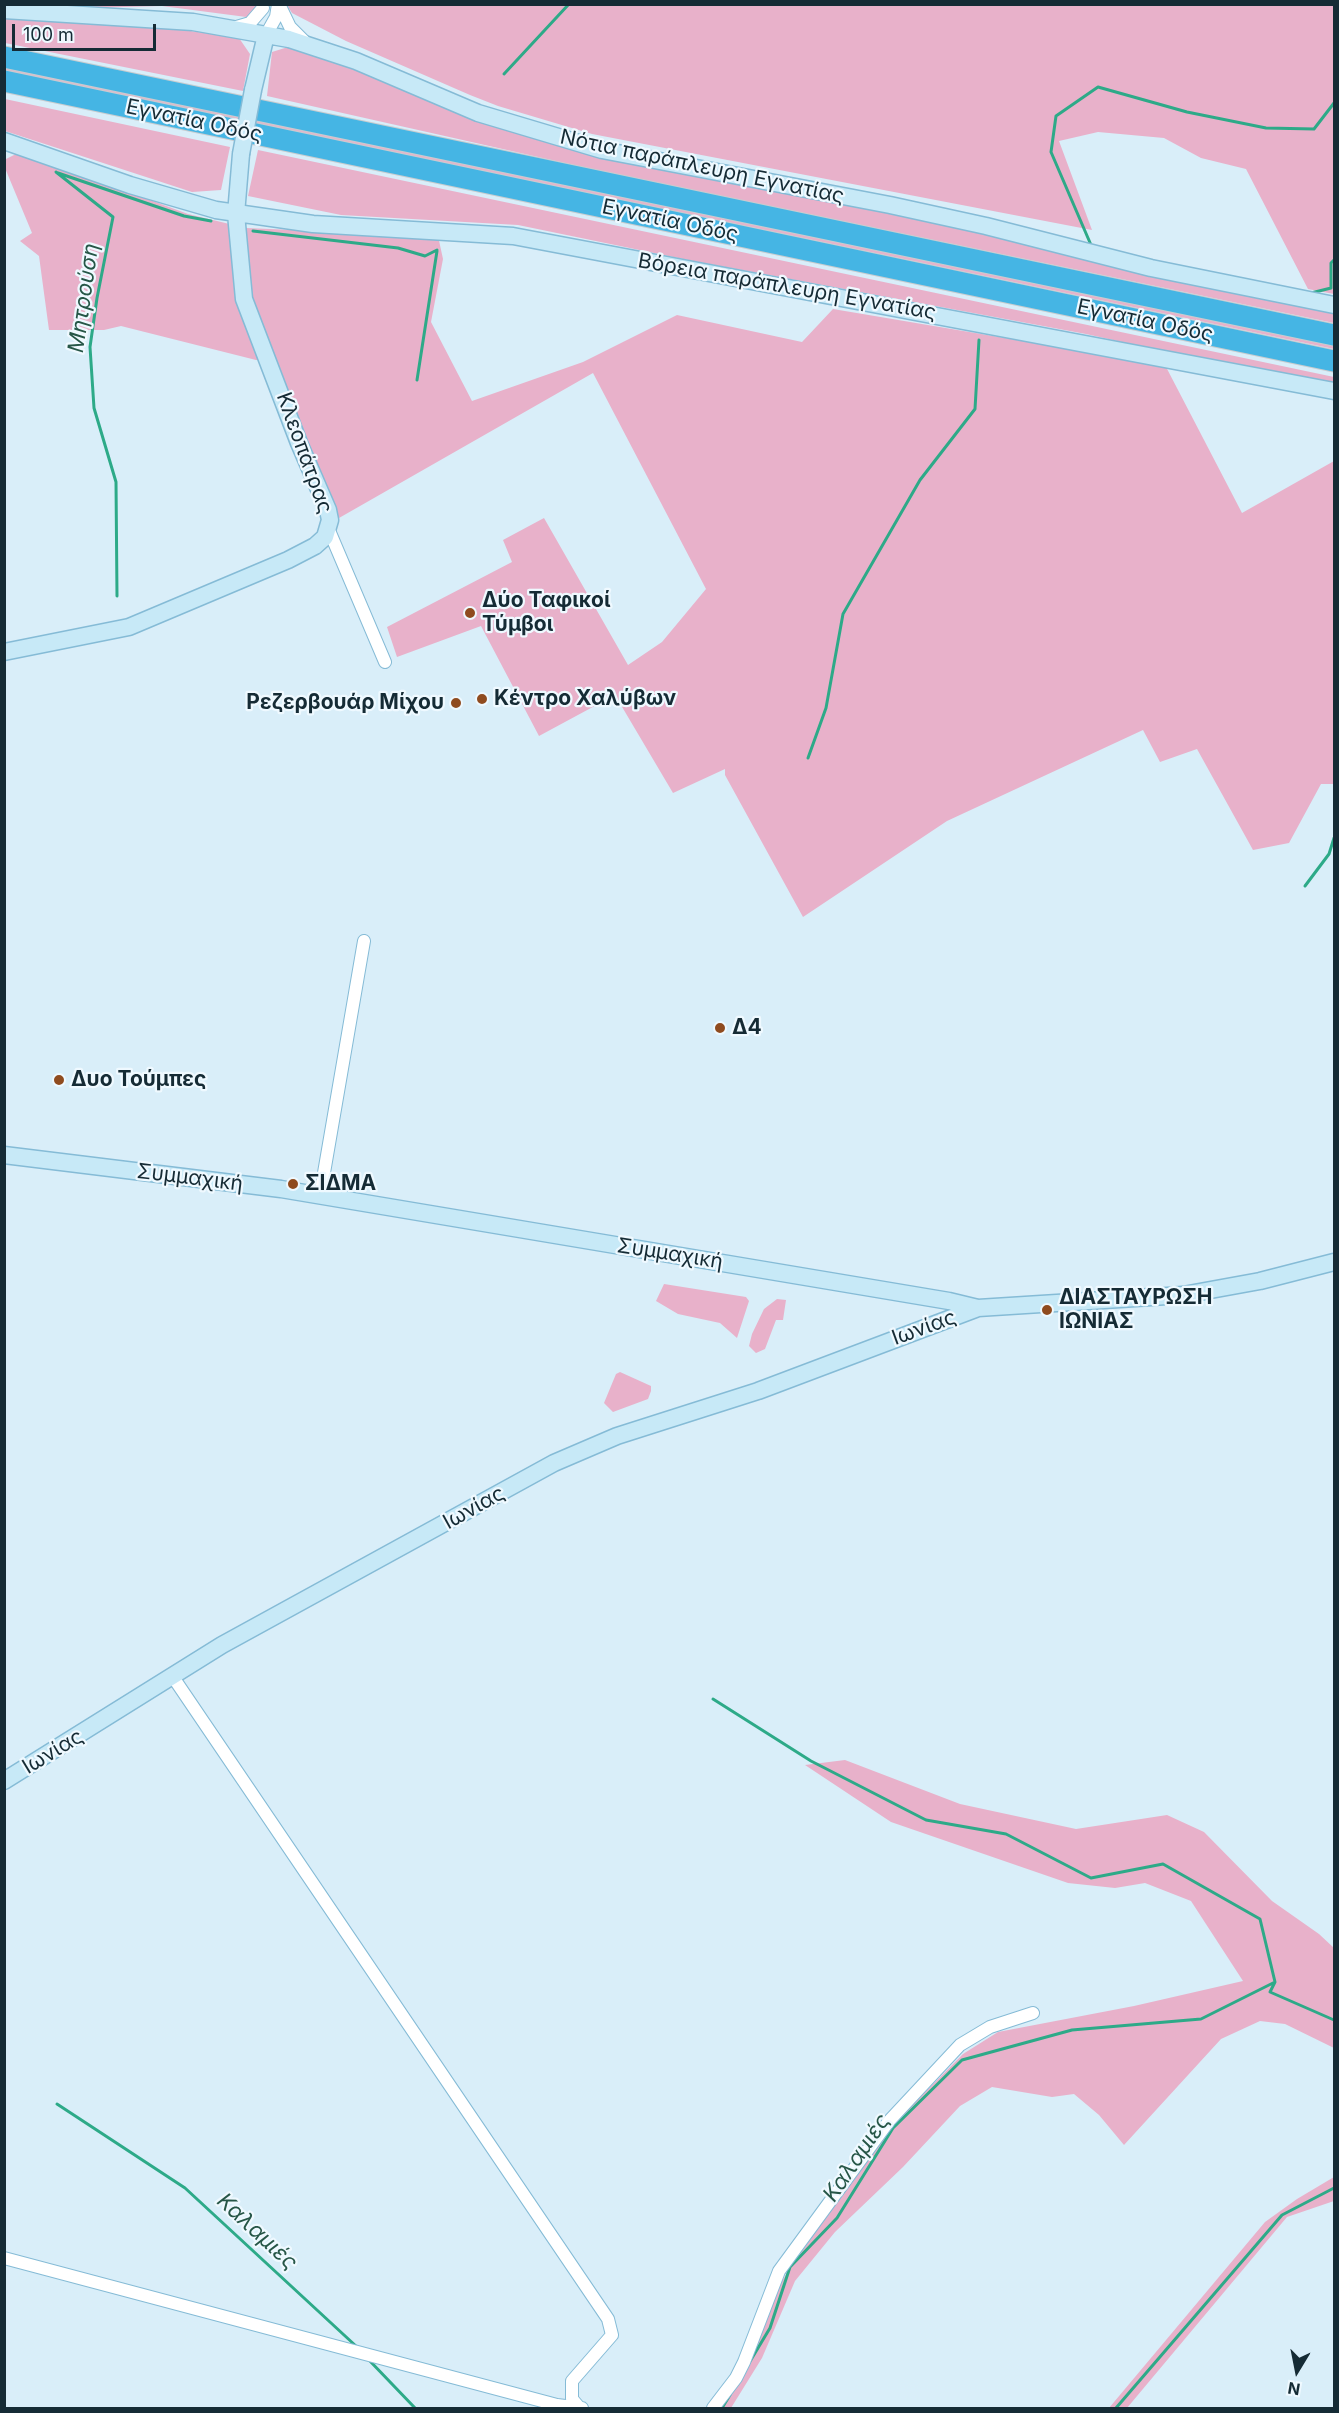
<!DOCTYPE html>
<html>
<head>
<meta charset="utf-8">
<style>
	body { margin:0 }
	#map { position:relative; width:1339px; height:2413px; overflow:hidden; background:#d9eef9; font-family:Inter,sans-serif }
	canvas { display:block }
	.frame { position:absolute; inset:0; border:6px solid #152b35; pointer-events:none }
	.north { position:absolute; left:1267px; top:2341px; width:60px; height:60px; -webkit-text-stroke:4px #eff9ff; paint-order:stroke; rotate:190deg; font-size:16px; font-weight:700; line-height:24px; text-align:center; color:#152b35 }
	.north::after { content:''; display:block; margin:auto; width:21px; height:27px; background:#152b35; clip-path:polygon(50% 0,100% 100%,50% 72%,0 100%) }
	.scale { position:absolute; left:12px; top:24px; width:144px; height:27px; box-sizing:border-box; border:3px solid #152b35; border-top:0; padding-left:8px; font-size:18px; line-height:21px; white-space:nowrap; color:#152b35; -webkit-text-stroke:4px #eff9ff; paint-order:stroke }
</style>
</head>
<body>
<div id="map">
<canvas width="1339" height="2413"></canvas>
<div class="frame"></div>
<div class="north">N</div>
<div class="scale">100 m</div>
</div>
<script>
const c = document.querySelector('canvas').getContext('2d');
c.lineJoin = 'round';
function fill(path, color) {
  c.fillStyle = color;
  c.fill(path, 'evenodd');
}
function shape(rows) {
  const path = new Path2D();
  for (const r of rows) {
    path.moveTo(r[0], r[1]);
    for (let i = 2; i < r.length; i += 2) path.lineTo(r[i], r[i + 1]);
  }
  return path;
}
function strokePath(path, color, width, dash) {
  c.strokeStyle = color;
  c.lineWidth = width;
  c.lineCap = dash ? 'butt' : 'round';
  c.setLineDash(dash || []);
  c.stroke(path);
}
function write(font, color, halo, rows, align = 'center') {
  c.font = font + ' Inter,sans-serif';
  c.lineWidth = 4.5;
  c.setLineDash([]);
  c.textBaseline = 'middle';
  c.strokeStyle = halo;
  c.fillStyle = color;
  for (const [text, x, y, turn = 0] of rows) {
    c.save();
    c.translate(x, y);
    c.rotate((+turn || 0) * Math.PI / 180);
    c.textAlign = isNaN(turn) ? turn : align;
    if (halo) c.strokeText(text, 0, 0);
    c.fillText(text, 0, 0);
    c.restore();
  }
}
fill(shape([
	[398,4,1334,5,1334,294,1308,289,1246,169,1201,158,1164,138,1098,132,1059,141,1092,230,592,134,498,106,470,95,346,41,292,13,287,5],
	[39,5,263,5,254,18,162,6,86,8],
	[4,14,128,22,239,38,250,54,243,91,5,43],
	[288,47,363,68,467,112,1334,308,1334,323,596,170,267,96,272,52],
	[5,66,1334,344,1334,349,5,71],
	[5,99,230,147,221,190,192,192,5,131],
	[258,150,1334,377,1334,389,1086,334,688,260,518,225,341,215,248,196],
	[20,152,188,214,246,228,438,236,443,259,431,322,472,401,583,362,677,315,802,342,833,309,1165,365,1242,513,1334,461,1334,784,1321,784,1289,843,1253,850,1197,749,1160,762,1143,730,947,821,803,917,725,775,725,769,673,793,615,695,539,736,481,626,397,657,387,627,512,562,503,540,544,518,628,665,662,642,706,589,593,373,339,518,274,361,256,360,121,326,104,330,49,330,39,256,20,241,32,233,5,168,4,160],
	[664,1284,746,1297,749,1301,737,1338,720,1323,678,1314,656,1301],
	[777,1299,786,1300,783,1320,776,1320,765,1349,756,1353,749,1346,752,1334,764,1309],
	[620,1372,651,1386,651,1391,648,1399,613,1412,604,1403,616,1374],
	[845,1760,960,1804,1076,1829,1167,1815,1204,1832,1272,1901,1319,1934,1334,1948,1334,2048,1285,2024,1260,2021,1221,2039,1124,2145,1099,2115,1074,2094,1052,2097,992,2087,960,2106,903,2167,835,2232,795,2281,762,2358,731,2408,721,2408,754,2356,773,2296,790,2268,889,2129,963,2054,998,2032,1134,2006,1243,1981,1191,1901,1145,1883,1115,1888,1068,1883,891,1822,805,1765],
	[1334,2177,1334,2201,1287,2217,1127,2408,1109,2408,1265,2222,1297,2199]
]), '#e8b1ca');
strokePath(shape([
	[504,74,569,4],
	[56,172,113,217,97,298,90,347,94,408,116,482,117,596],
	[58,173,184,216,211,221],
	[253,231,398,248,425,256,437,250],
	[1091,245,1051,152,1056,116,1098,87,1187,112,1266,128,1314,129,1334,103],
	[1311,293,1331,288,1331,263,1334,260],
	[417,380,437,251],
	[808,758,826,708,843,614,920,480,975,409,979,340],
	[1305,886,1329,854,1334,838],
	[713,1699,811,1761,926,1820,1006,1834,1091,1878,1163,1864,1260,1919,1275,1982,1270,1992,1334,2020],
	[57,2104,185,2188,357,2347],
	[368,2359,415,2408],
	[749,2363,770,2328,790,2267,837,2218,893,2128,962,2060,1072,2030,1201,2019,1275,1982],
	[722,2408,730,2395],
	[1116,2408,1282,2215,1334,2188]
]), '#2daa88', 3);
const street = shape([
	[279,4,290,27,306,43],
	[233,28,250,23,263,8],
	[266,35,276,17,278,4],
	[328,528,385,662],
	[320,1196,364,941],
	[173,1677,608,2319,612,2335,572,2381,572,2399,578,2406],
	[4,2258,557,2405,582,2408],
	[713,2408,736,2378,744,2362,779,2271,889,2121,960,2045,990,2027,1033,2013]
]);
const secondary = shape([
	[4,10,193,22,289,39,356,61,478,113,602,150,890,205,986,226,1151,268,1334,305],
	[253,90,266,35],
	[4,141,130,185,216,210,313,224,513,236,1334,391],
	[4,652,129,627,288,560,315,546,325,537,330,520,328,510,299,443,244,299,236,214,241,154],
	[4,1155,281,1189,949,1301,978,1308,1183,1295,1260,1281,1334,1262],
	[4,1781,222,1645,554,1463,617,1436,758,1391,978,1308]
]);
const highway = shape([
	[4,57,1334,335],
	[4,81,1334,361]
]);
strokePath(street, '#85bbd6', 14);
strokePath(secondary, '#85bbd6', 19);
strokePath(highway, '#c7cccf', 23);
strokePath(street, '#fff', 12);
strokePath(secondary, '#c7e9f7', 16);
strokePath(highway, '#45b5e4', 21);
const secondaryBridge = shape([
	[241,154,253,90]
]);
strokePath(secondaryBridge, '#85bbd6', 19, []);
strokePath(secondaryBridge, '#c7e9f7', 16);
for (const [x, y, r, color] of [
	[470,613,6,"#8f4b1f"],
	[482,699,6,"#8f4b1f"],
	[456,703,6,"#8f4b1f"],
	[720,1028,6,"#8f4b1f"],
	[59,1080,6,"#8f4b1f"],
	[293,1184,6,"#8f4b1f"],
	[1047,1310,6,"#8f4b1f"]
]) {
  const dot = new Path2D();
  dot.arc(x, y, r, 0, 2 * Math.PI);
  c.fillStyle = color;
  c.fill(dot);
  strokePath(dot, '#eff9ff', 2);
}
write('21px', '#152b35', '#eff9ff', [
	["Εγνατία Οδός",194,121,12],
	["Νότια παράπλευρη Εγνατίας",702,167,12],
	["Εγνατία Οδός",670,221,12],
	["Βόρεια παράπλευρη Εγνατίας",787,287,10],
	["Εγνατία Οδός",1145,321,12],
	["Κλεοπάτρας",304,453,70],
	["Συμμαχική",190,1178,7],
	["Συμμαχική",670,1254,9],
	["Ιωνίας",924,1328,-20],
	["Ιωνίας",474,1508,-29],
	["Ιωνίας",53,1752,-31]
]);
write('bold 21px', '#152b35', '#eff9ff', [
	["Δύο Ταφικοί",482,601],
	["Τύμβοι",482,625],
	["Κέντρο Χαλύβων",494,699],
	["Ρεζερβουάρ Μίχου",444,703,"right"],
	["Δ4",732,1028],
	["Δυο Τούμπες",71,1080],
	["ΣΙΔΜΑ",305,1184],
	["ΔΙΑΣΤΑΥΡΩΣΗ",1059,1298],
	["ΙΩΝΙΑΣ",1059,1322]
], 'left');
write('italic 22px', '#265647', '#eff9ff', [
	["Μητρούση",84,298,-82],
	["Καλαμιές",857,2158,-56],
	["Καλαμιές",257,2232,43]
]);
</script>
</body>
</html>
